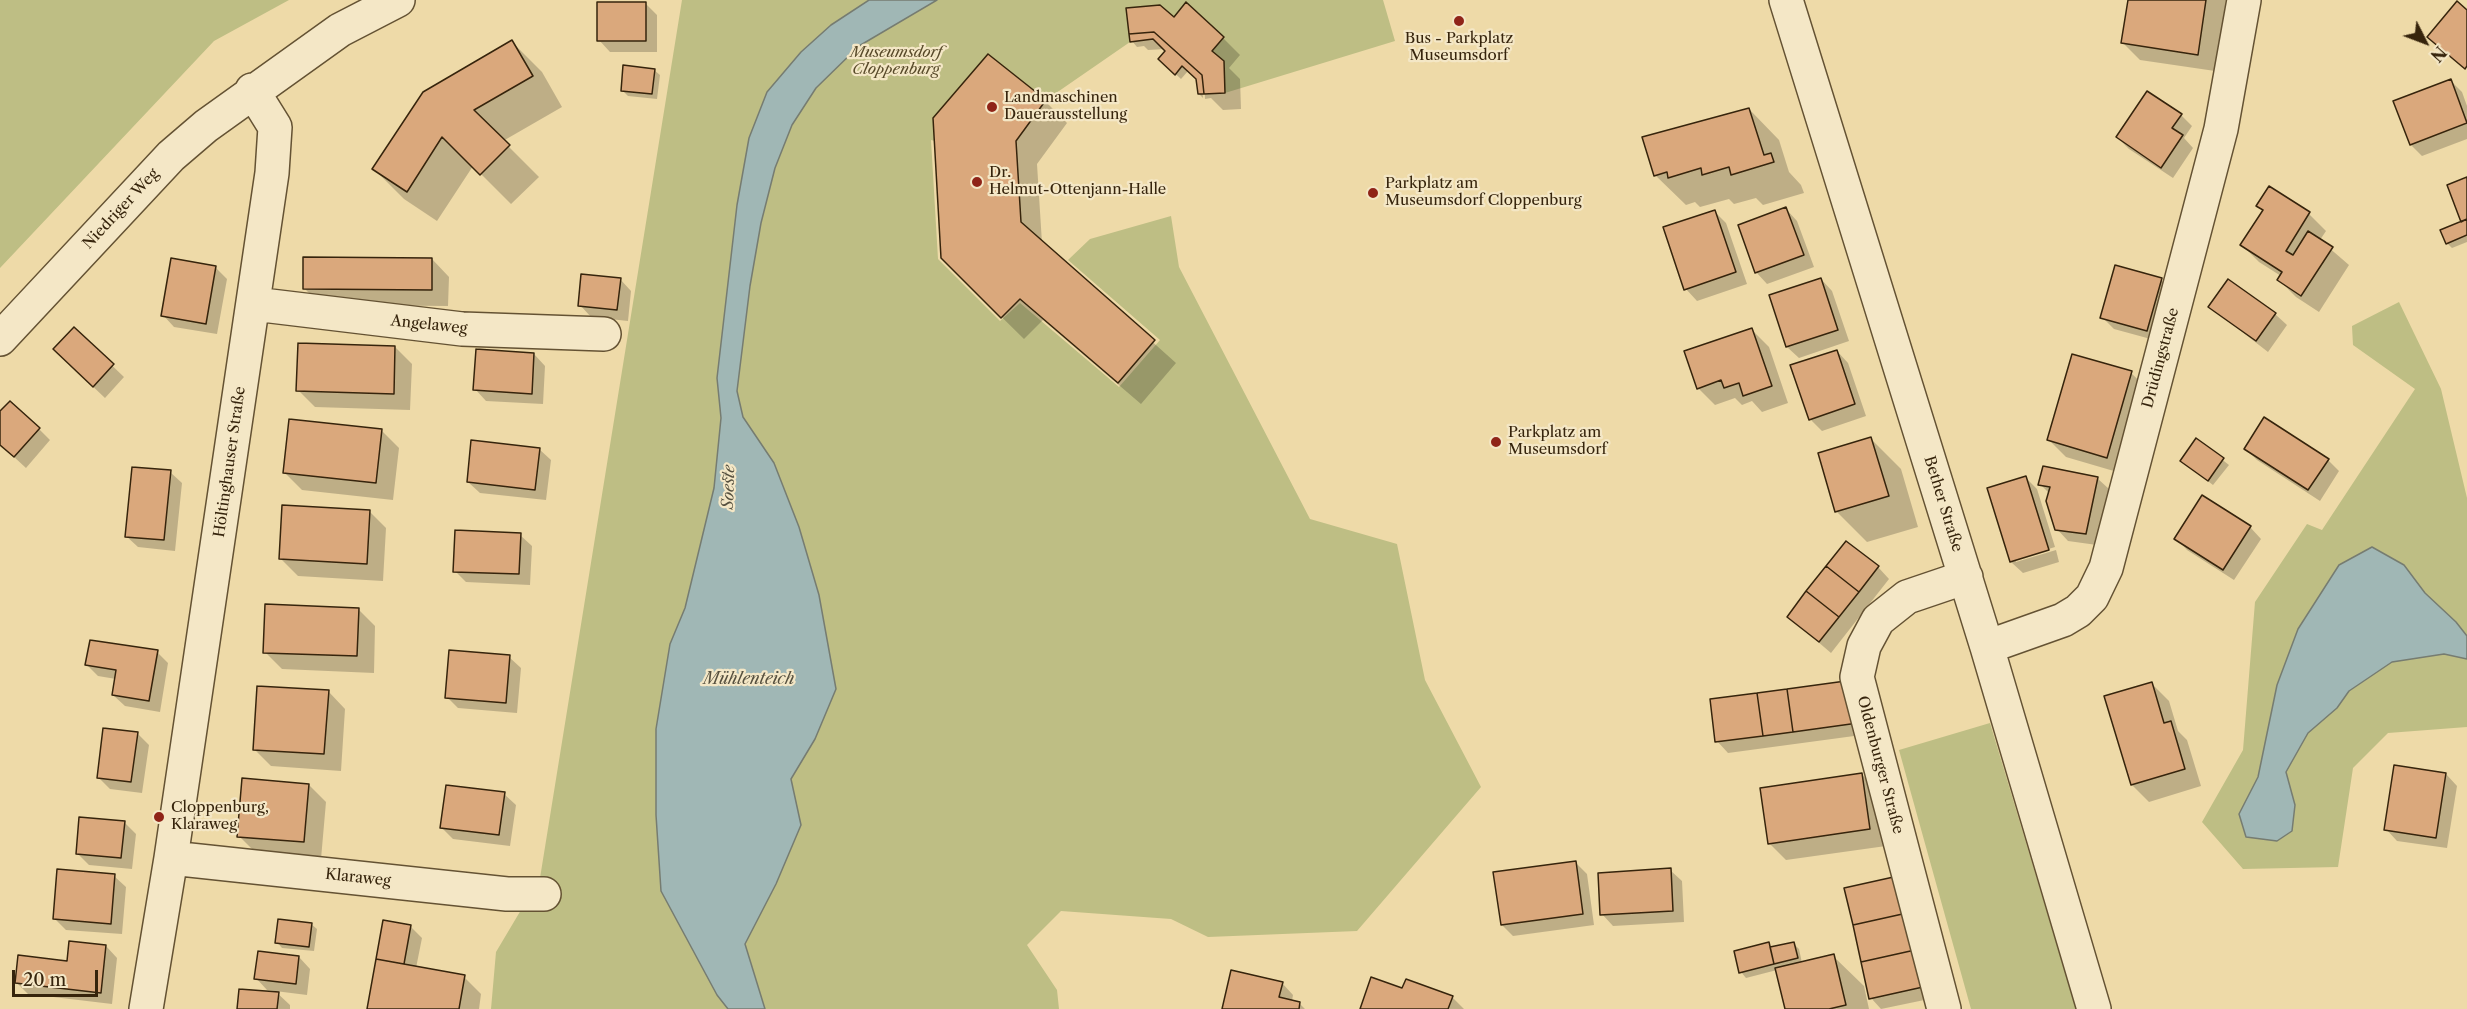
<!DOCTYPE html>
<html>
<head>
<meta charset="utf-8">
<style>
	body { margin:0 }
	#map { position:relative; width:2467px; height:1009px; overflow:hidden; background:#eedaa8; font-family:"Libre Caslon Text",serif }
	canvas { display:block }
	.north { position:absolute; left:2395px; top:12px; width:60px; height:60px; -webkit-text-stroke:4px #f4e7c6; paint-order:stroke; rotate:132deg; font-size:16px; font-weight:700; line-height:24px; text-align:center; color:#36240c }
	.north::after { content:''; display:block; margin:auto; width:21px; height:27px; background:#36240c; clip-path:polygon(50% 0,100% 100%,50% 72%,0 100%) }
	.scale { position:absolute; left:12px; top:970px; width:86px; height:27px; box-sizing:border-box; border:3px solid #36240c; border-top:0; padding-left:8px; font-size:18px; line-height:21px; white-space:nowrap; color:#36240c; -webkit-text-stroke:4px #f4e7c6; paint-order:stroke }
</style>
</head>
<body>
<div id="map">
<canvas width="2467" height="1009"></canvas>
<div class="north">N</div>
<div class="scale">20 m</div>
</div>
<script>
const c = document.querySelector('canvas').getContext('2d');
c.lineJoin = 'round';
function fill(path, color) {
  c.fillStyle = color;
  c.fill(path, 'evenodd');
}
function shape(rows) {
  const path = new Path2D();
  for (const r of rows) {
    path.moveTo(r[0], r[1]);
    for (let i = 2; i < r.length; i += 2) path.lineTo(r[i], r[i + 1]);
  }
  return path;
}
function strokePath(path, color, width, dash) {
  c.strokeStyle = color;
  c.lineWidth = width;
  c.lineCap = dash ? 'butt' : 'round';
  c.setLineDash(dash || []);
  c.stroke(path);
}
function write(font, color, halo, rows, align = 'center') {
  c.font = font + ' "Libre Caslon Text",serif';
  c.lineWidth = 4.5;
  c.setLineDash([]);
  c.textBaseline = 'middle';
  c.strokeStyle = halo;
  c.fillStyle = color;
  for (const [text, x, y, turn = 0] of rows) {
    c.save();
    c.translate(x, y);
    c.rotate((+turn || 0) * Math.PI / 180);
    c.textAlign = isNaN(turn) ? turn : align;
    if (halo) c.strokeText(text, 0, 0);
    c.fillText(text, 0, 0);
    c.restore();
  }
}
fill(shape([
	[0,0,289,0,214,41,0,268],
	[682,0,1383,0,1395,41,1225,93,1154,32,1129,34,1130,42,1046,100,988,54,933,118,935,141,931,140,938,259,1000,321,1020,303,1119,387,1160,340,1068,260,1090,239,1171,216,1179,267,1310,519,1397,544,1425,680,1481,787,1357,931,1208,937,1171,919,1061,911,1027,945,1057,990,1059,1009,765,1009,745,944,776,884,801,825,791,779,815,739,819,595,799,527,774,463,721,418,714,488,685,608,670,644,656,729,661,891,717,994,728,1009,491,1009,496,952,540,878],
	[2399,302,2441,389,2467,498,2467,727,2388,733,2353,768,2338,867,2243,869,2202,822,2243,750,2255,602,2307,524,2322,530,2415,389,2353,345,2352,326],
	[1990,723,2076,1009,1971,1009,1899,750]
]), '#bebe84');
const water = shape([
	[869,0,937,0,859,46,816,88,792,125,775,168,761,223,750,286,737,391,743,417,774,463,799,527,819,595,836,689,815,739,791,779,801,825,776,884,745,944,765,1009,728,1009,717,995,661,891,656,815,656,729,670,644,685,608,714,488,721,418,717,378,737,205,749,138,767,92,801,52,831,25,869,0],
	[2372,547,2404,565,2425,593,2456,622,2467,636,2467,659,2444,654,2392,662,2349,691,2337,708,2308,733,2286,772,2295,805,2292,831,2277,841,2246,837,2239,814,2258,777,2277,685,2298,629,2339,565,2372,547]
]);
fill(water, '#a0b7b5');
strokePath(water, '#767c71', 1.5);
fill(shape([
	[2129,0,2226,0,2215,71,2140,60,2123,43],
	[645,3,657,15,657,52,610,52,599,40],
	[1174,19,1223,38,1240,55,1229,68,1240,79,1241,109,1223,110,1211,98,1205,99,1204,76,1201,76,1203,98,1199,94,1197,79,1188,71,1181,79,1165,64,1167,51,1165,49,1148,50,1144,46,1137,47,1132,41],
	[512,42,542,72,562,107,503,141,539,177,511,204,473,166,437,221,404,199,374,169],
	[654,70,660,75,657,99,628,96,622,90],
	[2450,80,2462,92,2467,106,2467,139,2422,156,2411,145],
	[1045,101,1067,123,1037,164,1042,243,1176,363,1141,404,1043,320,1024,339,962,278,935,118],
	[1749,109,1779,140,1789,172,1801,185,1804,193,1763,205,1756,198,1734,204,1729,199,1700,207,1695,202,1686,205,1655,175],
	[2181,115,2192,126,2184,138,2193,148,2173,178,2129,149,2117,137],
	[2467,179,2467,242,2452,248,2447,243,2464,222],
	[2269,188,2309,214,2326,231,2320,240,2349,265,2319,312,2296,297,2279,280,2281,276,2259,262,2242,245,2264,211,2258,206],
	[1786,209,1797,221,1814,267,1767,284,1756,272],
	[1715,212,1726,223,1747,284,1697,301,1686,289],
	[432,259,449,277,448,306,321,305,304,288],
	[215,267,227,279,217,334,174,327,163,315],
	[620,279,631,291,628,321,591,317,580,305],
	[1821,279,1832,291,1849,341,1799,358,1787,347,1771,296],
	[2161,280,2172,291,2158,341,2114,329,2102,317],
	[2210,307,2275,314,2287,325,2268,352],
	[74,329,124,377,105,398,66,361],
	[1752,330,1769,347,1788,403,1762,412,1752,401,1742,405,1735,398,1715,405,1698,388],
	[395,347,412,364,410,410,315,407,298,390],
	[1837,351,1848,363,1866,416,1822,431,1810,419],
	[534,354,545,366,543,404,486,401,475,389],
	[2131,373,2149,390,2124,474,2066,457,2049,440],
	[0,414,39,429,50,440,26,468,0,444],
	[382,431,399,448,393,500,302,490,285,473],
	[1871,439,1901,469,1918,527,1867,542,1837,512,1820,454],
	[2197,440,2229,465,2213,485,2182,461],
	[539,449,551,460,546,500,480,493,468,482],
	[2246,449,2328,460,2339,471,2320,501,2257,460],
	[170,472,182,483,175,551,138,547,126,536],
	[2026,478,2037,489,2055,547,2016,559,2016,562,2056,550,2059,562,2023,573,2011,562,1989,489],
	[2097,478,2109,489,2097,545,2068,541,2057,529,2050,494,2040,484],
	[369,511,386,528,383,581,298,576,281,559],
	[2250,527,2261,539,2234,580,2187,550,2176,538],
	[520,535,532,546,530,585,466,582,455,571],
	[1878,567,1889,579,1831,653,1789,617],
	[358,609,375,626,374,673,282,669,265,652],
	[157,652,168,663,160,712,125,706,113,695,116,679,98,676,87,665],
	[509,657,521,668,517,713,458,708,447,697],
	[1852,682,1869,734,1728,753,1717,741],
	[2152,684,2169,701,2178,731,2187,740,2201,786,2149,802,2132,785],
	[328,691,345,709,341,771,271,766,254,749],
	[137,733,149,745,142,793,110,789,98,777],
	[1861,774,1879,791,1886,846,1786,860,1769,843],
	[2446,774,2457,786,2447,848,2397,841,2386,829],
	[309,785,326,802,321,859,256,853,239,836],
	[504,794,516,805,510,846,453,839,442,828],
	[124,822,136,834,132,869,89,865,77,853],
	[1575,862,1587,874,1594,925,1513,936,1502,925],
	[1670,870,1682,881,1684,922,1613,926,1602,914],
	[114,876,126,887,122,934,66,930,54,918],
	[1898,877,1934,998,1881,1009,1871,998],
	[384,922,411,927,422,938,416,968,464,977,481,994,479,1009,369,1009],
	[311,924,317,929,314,951,282,948,277,942],
	[1793,943,1799,949,1802,963,1833,956,1864,986,1869,1009,1787,1009,1777,970,1746,978,1741,972,1768,944,1773,948],
	[106,946,117,958,112,1004,28,994,16,982],
	[299,957,310,969,307,995,275,991,290,1005,290,1009,239,1009,275,994,275,991,267,990,256,978],
	[1282,983,1293,995,1292,1001,1299,1003,1305,1009,1223,1009],
	[1403,990,1452,997,1464,1009,1361,1009]
]), '#0003');
const building = shape([
	[2128,0,2206,0,2198,55,2121,43,2128,0],
	[2457,1,2467,10,2467,66,2465,69,2427,37,2457,1],
	[597,2,646,2,646,41,597,41,597,2],
	[1186,2,1224,37,1212,51,1224,61,1225,93,1204,94,1202,75,1154,32,1129,34,1126,8,1160,5,1174,17,1186,2],
	[1154,32,1202,75,1204,94,1198,94,1196,79,1182,66,1175,75,1158,59,1165,51,1153,39,1130,42,1129,34,1154,32],
	[512,40,533,76,474,110,510,145,480,175,442,137,407,192,372,169,423,92,512,40],
	[988,54,1046,100,1016,141,1021,222,1155,340,1118,383,1020,299,1001,318,941,258,933,118,988,54],
	[623,65,655,69,652,94,621,91,623,65],
	[2451,79,2467,123,2410,145,2393,101,2451,79],
	[2147,91,2182,114,2172,128,2183,135,2161,168,2116,137,2147,91],
	[1749,108,1764,155,1771,153,1774,162,1731,175,1729,167,1702,175,1701,168,1668,178,1667,172,1654,176,1642,137,1749,108],
	[2467,177,2467,219,2461,222,2447,185,2467,177],
	[2269,186,2310,212,2286,251,2293,255,2308,231,2333,247,2301,296,2277,280,2282,272,2240,245,2263,210,2256,206,2269,186],
	[1786,207,1804,255,1755,273,1738,225,1786,207],
	[1715,210,1736,272,1684,290,1663,227,1715,210],
	[2467,219,2467,235,2446,244,2440,230,2467,219],
	[303,257,432,258,432,290,303,289,303,257],
	[171,258,216,266,206,324,161,316,171,258],
	[2115,265,2162,278,2147,331,2100,318,2115,265],
	[581,274,621,278,617,310,578,306,581,274],
	[1821,278,1838,330,1786,347,1769,295,1821,278],
	[2228,279,2276,313,2256,341,2208,307,2228,279],
	[74,327,114,364,93,387,53,349,74,327],
	[1752,328,1772,386,1743,396,1739,383,1724,388,1721,380,1697,389,1684,351,1752,328],
	[298,343,395,346,394,394,296,391,298,343],
	[476,349,534,353,532,394,473,390,476,349],
	[1837,350,1855,404,1809,420,1790,365,1837,350],
	[2072,354,2132,371,2107,458,2047,440,2072,354],
	[10,401,40,428,14,457,0,445,0,411,10,401],
	[2264,417,2329,459,2308,490,2244,449,2264,417],
	[289,419,382,429,376,483,283,473,289,419],
	[1871,437,1889,496,1835,512,1818,453,1871,437],
	[2196,438,2224,458,2208,481,2180,461,2196,438],
	[471,440,540,448,535,490,467,482,471,440],
	[2043,466,2098,477,2086,534,2055,530,2046,501,2050,487,2038,485,2043,466],
	[132,467,171,470,164,540,125,537,132,467],
	[2026,476,2049,550,2010,562,1987,488,2026,476],
	[2202,495,2251,526,2223,570,2174,539,2202,495],
	[282,505,370,510,367,564,279,559,282,505],
	[455,530,521,533,519,574,453,572,455,530],
	[1846,541,1879,566,1859,592,1826,566,1846,541],
	[1826,566,1859,592,1839,617,1806,591,1826,566],
	[1806,591,1839,617,1819,642,1787,617,1806,591],
	[265,604,359,608,357,656,263,653,265,604],
	[90,640,158,650,149,701,112,695,116,670,85,665,90,640],
	[449,650,510,655,506,703,445,698,449,650],
	[1853,680,1858,723,1793,732,1787,689,1853,680],
	[2152,682,2164,723,2171,721,2185,769,2131,785,2104,696,2152,682],
	[257,686,329,690,324,754,253,750,257,686],
	[1787,689,1793,732,1763,736,1757,693,1787,689],
	[1757,693,1763,736,1715,742,1710,699,1757,693],
	[103,728,138,732,131,782,97,778,103,728],
	[2394,765,2446,773,2436,838,2384,830,2394,765],
	[1862,773,1870,829,1768,844,1760,788,1862,773],
	[242,778,309,784,304,842,237,837,242,778],
	[446,785,505,792,499,835,440,828,446,785],
	[79,817,125,821,121,858,76,854,79,817],
	[1576,861,1583,914,1501,925,1493,872,1576,861],
	[1671,868,1673,911,1600,915,1598,873,1671,868],
	[57,869,115,874,111,924,53,919,57,869],
	[1898,876,1907,913,1853,925,1844,888,1898,876],
	[1907,913,1915,950,1861,962,1853,925,1907,913],
	[278,919,312,923,309,947,275,943,278,919],
	[383,920,411,925,404,964,376,959,383,920],
	[69,941,106,945,101,993,15,983,18,955,67,961,69,941],
	[1769,942,1774,964,1739,973,1734,951,1769,942],
	[1794,942,1798,958,1774,964,1770,947,1794,942],
	[1915,950,1923,987,1869,999,1861,962,1915,950],
	[258,951,299,956,296,984,254,979,258,951],
	[1834,954,1846,1005,1829,1009,1785,1009,1775,968,1834,954],
	[376,959,465,975,459,1009,367,1009,376,959],
	[1231,970,1283,982,1279,997,1300,1002,1299,1009,1222,1009,1231,970],
	[1371,977,1402,988,1406,979,1453,996,1448,1009,1360,1009,1371,977],
	[239,989,279,992,277,1009,237,1009,239,989]
]);
fill(building, '#daa87c');
strokePath(building, '#36240c', 1.5);
const minor = shape([
	[1786,0,1987,647,2094,1009],
	[254,304,462,329,604,334],
	[0,339,171,156,206,126,340,30,398,0],
	[1987,647,2063,620,2078,611,2092,597,2106,568,2221,129,2244,0],
	[171,858,507,894,544,894],
	[146,1009,171,858,272,173,275,127,252,90],
	[1944,1009,1857,677,1864,646,1878,620,1907,597,1966,577]
]);
strokePath(minor, '#645233', 36);
strokePath(minor, '#f4e7c6', 33);
for (const [x, y, r, color] of [
	[1459,21,6,"#8f2418"],
	[992,107,6,"#8f2418"],
	[977,182,6,"#8f2418"],
	[1373,193,6,"#8f2418"],
	[1496,442,6,"#8f2418"],
	[159,817,6,"#8f2418"]
]) {
  const dot = new Path2D();
  dot.arc(x, y, r, 0, 2 * Math.PI);
  c.fillStyle = color;
  c.fill(dot);
  strokePath(dot, '#f4e7c6', 2);
}
write('15px', '#36240c', '#f4e7c6', [
	["Bus - Parkplatz",1459,39,"center"],
	["Museumsdorf",1459,56,"center"],
	["Landmaschinen",1004,98],
	["Dauerausstellung",1004,115],
	["Dr.",989,173],
	["Helmut-Ottenjann-Halle",989,190],
	["Parkplatz am",1385,184],
	["Museumsdorf Cloppenburg",1385,201],
	["Parkplatz am",1508,433],
	["Museumsdorf",1508,450],
	["Cloppenburg,",171,808],
	["Klaraweg",171,825]
], 'left');
write('italic 15px', '#584a2a', '#f4e7c6', [
	["Museumsdorf",896,53],
	["Cloppenburg",896,70]
]);
write('15px', '#36240c', '#f4e7c6', [
	["Niedriger Weg",121,209,-47],
	["Angelaweg",429,325,6],
	["Drüdingstraße",2161,358,-75],
	["Höltinghauser Straße",230,462,-82],
	["Bether Straße",1943,504,73],
	["Oldenburger Straße",1880,765,75],
	["Klaraweg",358,878,6]
]);
write('italic 16px', '#56503f', '#f4e7c6', [
	["Soeste",729,487,-88],
	["Mühlenteich",749,679]
]);
</script>
</body>
</html>
